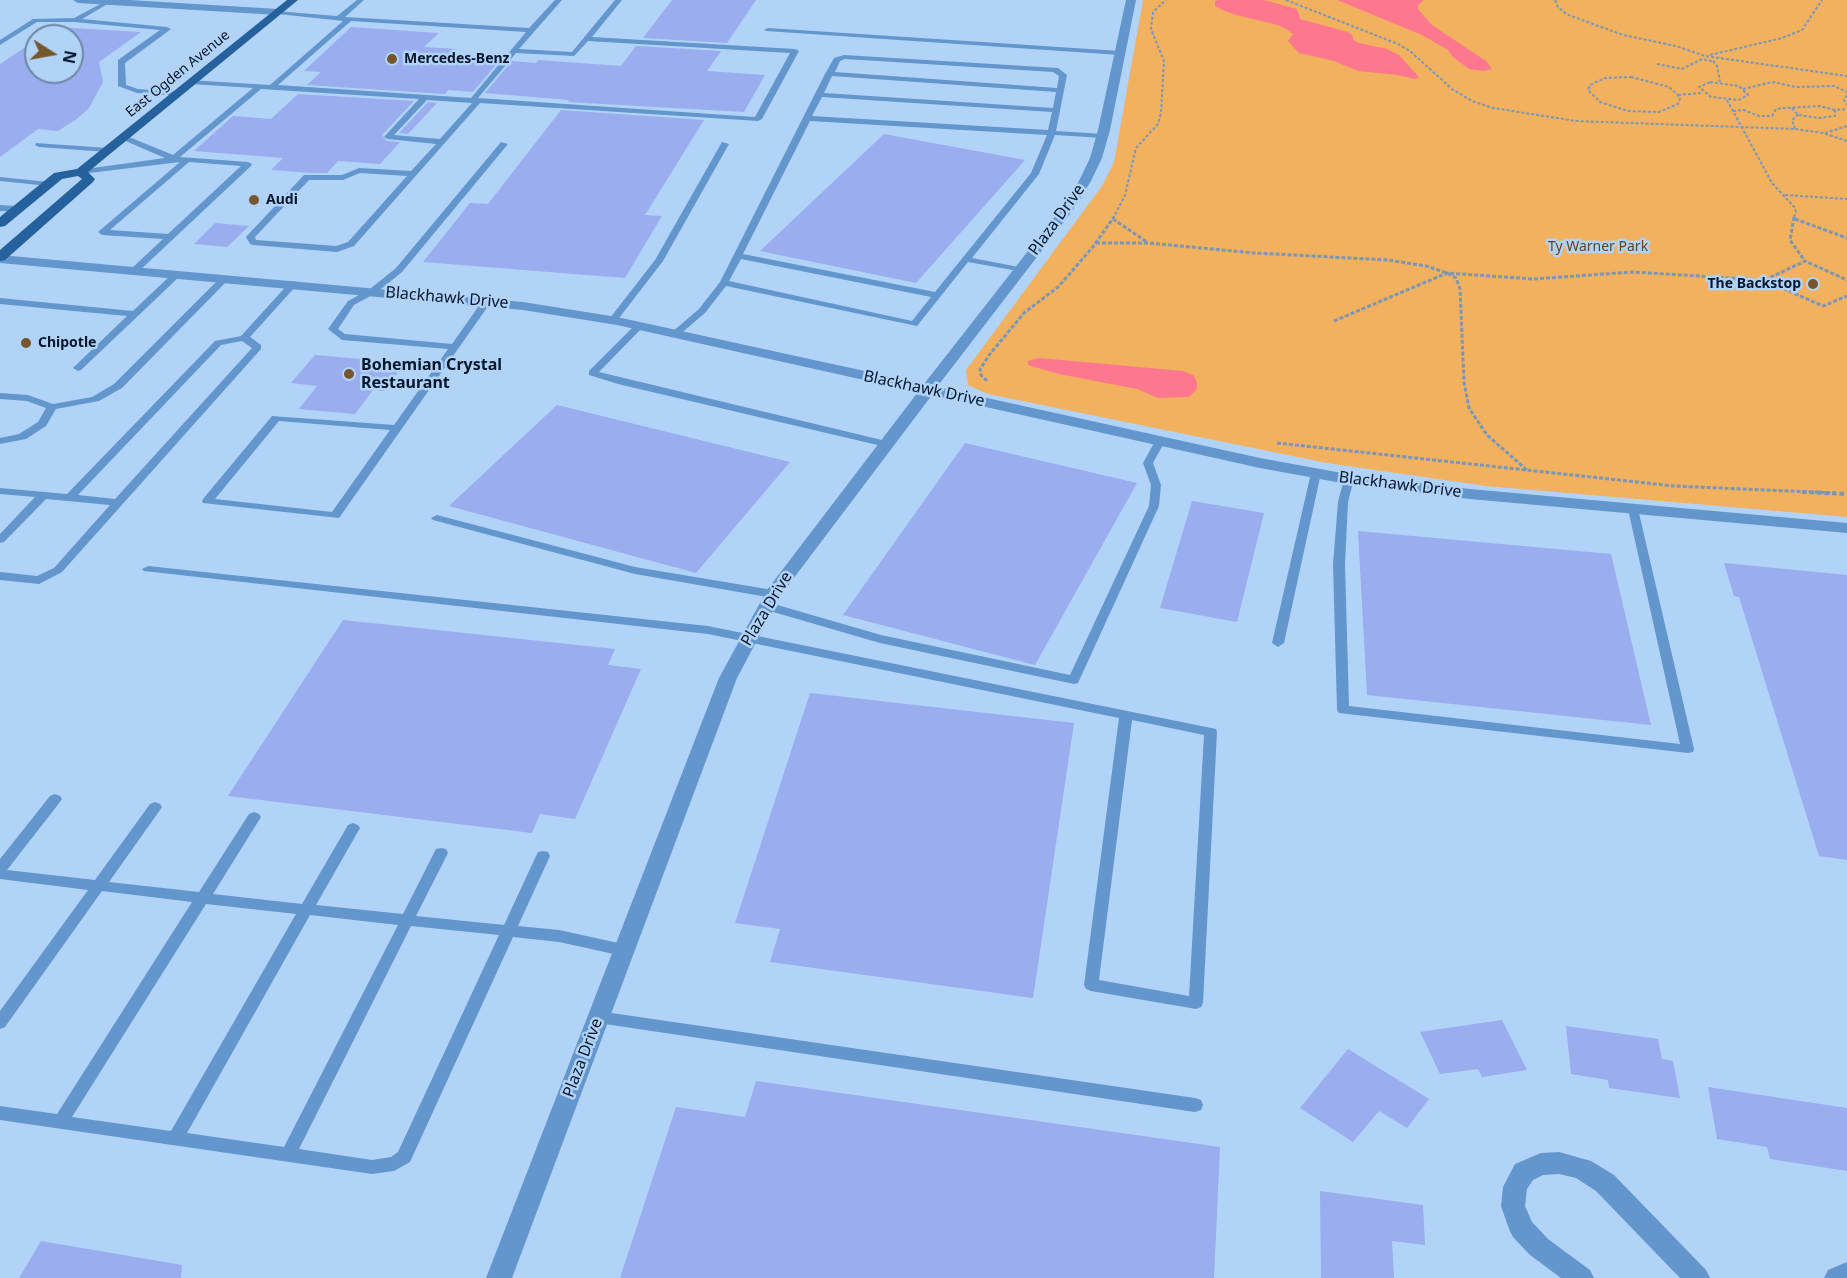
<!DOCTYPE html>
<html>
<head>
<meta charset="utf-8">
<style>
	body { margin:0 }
	#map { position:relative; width:1847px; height:1278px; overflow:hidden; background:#b2d3f8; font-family:"Noto Sans",sans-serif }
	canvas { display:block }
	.north { position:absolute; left:24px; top:24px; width:60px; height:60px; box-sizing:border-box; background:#b2d3f8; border:2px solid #6c87a6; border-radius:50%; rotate:101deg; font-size:16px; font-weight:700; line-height:24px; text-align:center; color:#02162c }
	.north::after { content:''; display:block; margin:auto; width:21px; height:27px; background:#76562c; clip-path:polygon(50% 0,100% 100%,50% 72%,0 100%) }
</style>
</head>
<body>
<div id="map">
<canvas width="1847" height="1278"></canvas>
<div class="north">N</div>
</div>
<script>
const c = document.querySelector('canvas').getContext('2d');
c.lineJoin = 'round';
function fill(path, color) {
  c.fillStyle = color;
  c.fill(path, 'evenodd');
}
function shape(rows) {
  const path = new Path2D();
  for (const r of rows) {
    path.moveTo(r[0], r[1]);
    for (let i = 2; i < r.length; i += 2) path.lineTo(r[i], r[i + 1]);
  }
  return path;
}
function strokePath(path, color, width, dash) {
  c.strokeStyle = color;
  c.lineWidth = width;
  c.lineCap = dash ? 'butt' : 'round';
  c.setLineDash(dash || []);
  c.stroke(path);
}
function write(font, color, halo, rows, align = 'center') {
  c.font = font + ' "Noto Sans",sans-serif';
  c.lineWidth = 5;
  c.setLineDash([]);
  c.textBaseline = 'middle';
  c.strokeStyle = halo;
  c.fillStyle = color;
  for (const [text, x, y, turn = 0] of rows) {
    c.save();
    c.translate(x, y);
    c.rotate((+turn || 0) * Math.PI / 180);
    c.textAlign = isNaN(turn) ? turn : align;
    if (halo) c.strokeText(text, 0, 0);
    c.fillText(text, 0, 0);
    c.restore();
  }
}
fill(shape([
	[1143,0,1847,0,1847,517,1486,486,1327,463,988,394,968,385,966,370,1102,186,1114,162]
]), '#f1b15e');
fill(shape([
	[1218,0,1264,0,1297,9,1300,19,1348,32,1353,36,1353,40,1359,43,1387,49,1399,55,1419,77,1415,79,1398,75,1358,71,1334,61,1299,53,1288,41,1293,34,1288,30,1278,25,1236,15,1222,10,1215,6,1215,1],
	[1337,0,1424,0,1418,5,1418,9,1432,25,1486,61,1492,69,1483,71,1469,69,1453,57,1448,50,1422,35],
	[1039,358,1183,371,1193,375,1197,382,1197,389,1189,397,1158,398,1137,389,1059,374,1028,365,1028,361]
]), '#fd788f');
fill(shape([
	[672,0,756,0,727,43,643,38],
	[55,27,141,32,99,62,103,82,89,108,78,118,58,131,38,129,0,157,0,64,36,40,36,72,72,72,72,36,41,36],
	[351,27,439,33,424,47,457,49,450,57,499,61,473,92,448,90,445,94,307,85,321,72,304,71],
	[636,46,721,51,707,71,765,75,744,112,568,102,569,100,485,93,512,61,536,63,538,60,621,66],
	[298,94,414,101,382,135,387,141,400,142,380,164,338,161,327,173,312,173,271,170,283,158,194,151,233,116,271,119],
	[428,102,437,103,408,134,399,133],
	[561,110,704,120,645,215,662,216,625,278,423,262,470,203,488,204],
	[884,134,1025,160,916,283,760,251],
	[215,223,249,226,227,247,194,244],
	[315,355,373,360,404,364,384,391,373,390,355,414,299,409,317,386,291,383],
	[557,405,790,462,696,573,449,506],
	[965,443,1137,483,1035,665,843,615],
	[1192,501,1264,513,1237,622,1160,608],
	[1358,531,1611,554,1651,725,1367,695],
	[1724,563,1847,575,1847,860,1819,856,1739,597,1734,596],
	[343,620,615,649,608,665,641,669,575,819,540,814,532,833,228,796],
	[810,693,1074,723,1033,998,770,962,780,929,735,923],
	[1502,1020,1527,1070,1482,1077,1478,1069,1440,1074,1420,1032],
	[1566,1026,1658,1039,1662,1059,1673,1061,1680,1098,1609,1088,1608,1080,1571,1074],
	[1348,1049,1429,1099,1407,1128,1379,1111,1353,1142,1300,1108],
	[756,1081,1220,1147,1214,1278,620,1278,676,1107,745,1117],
	[1708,1087,1847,1108,1847,1171,1770,1159,1767,1147,1717,1139],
	[1320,1191,1423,1205,1425,1245,1392,1241,1394,1278,1321,1278],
	[41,1241,182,1265,181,1278,19,1278]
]), '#99adef');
strokePath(shape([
	[1286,0,1398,44,1410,51,1452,89,1472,101,1493,108,1576,121,1795,129,1823,133,1847,141],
	[1555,0,1558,7,1566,14,1623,35,1676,46,1705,56,1847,76],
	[1710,55,1782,38,1802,30,1822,0],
	[1713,61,1717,66,1720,82],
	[1657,64,1682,69,1702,59,1715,62],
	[1631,77,1669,87,1678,95,1680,99,1678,104,1659,112,1628,111,1600,102,1588,90,1590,85,1605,78,1631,77],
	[1710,82,1739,86,1748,95,1739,100,1711,97,1699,87,1710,82],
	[1743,89,1773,82,1796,87,1834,86,1847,92],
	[1678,95,1702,93],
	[1847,95,1844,100,1847,105],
	[1727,100,1772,183,1796,209,1794,219],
	[1792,108,1798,115,1819,118,1835,116,1835,110],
	[1733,111,1744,110,1759,116,1772,116,1776,109,1785,108,1820,106,1835,110,1847,109],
	[1795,129,1792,120,1798,115],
	[1825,133,1847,126],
	[1785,195,1847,199],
	[1113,219,1125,195,1136,148,1158,124,1161,113,1164,61,1151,29,1153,12,1166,0]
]), '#7a97b7', 2, [3, 2]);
strokePath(shape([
	[1794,217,1790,240,1805,261],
	[1113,219,1147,242],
	[1795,219,1847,238],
	[1096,243,1148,243,1255,253,1388,260,1426,266,1447,273,1456,278,1460,289,1464,382,1469,408,1487,435,1528,471],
	[1765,280,1805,261,1847,280],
	[1334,321,1447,273,1533,279,1633,272,1764,280,1823,306,1847,296],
	[987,381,981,375,980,369,990,354,1024,313,1058,287,1092,248,1114,217],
	[1277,443,1674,486,1835,493]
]), '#7a97b7', 3, [4, 2]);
strokePath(shape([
	[1802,492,1847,494]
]), '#7a97b7', 4, [4.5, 3]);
fill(shape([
	[357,0,364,0,345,17,529,28,555,0,562,0,519,49,572,52,615,0,622,0,592,37,795,49,799,51,762,119,758,121,480,103,354,246,337,252,253,245,250,244,246,237,304,175,342,175,359,168,411,171,436,144,388,139,384,137,419,99,261,89,180,157,248,162,252,164,251,166,137,273,131,273,131,269,163,239,102,235,98,232,180,162,81,174,77,172,78,170,165,158,121,139,120,137,124,135,173,155,253,88,191,84,187,82,188,80,270,85,343,21,278,14,276,13,276,11,337,16,357,0],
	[351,21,526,32,471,98,278,85,351,21],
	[588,41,790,53,755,117,478,98,516,53,574,56,588,41],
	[427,100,472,103,440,139,394,135,427,100],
	[189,162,241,166,168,234,110,230,189,162],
	[360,173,407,176,348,242,336,246,256,240,255,237,309,180,343,180,360,173],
	[106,1,111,2,82,19,167,27,171,29,125,63,126,85,138,89,177,92,181,94,180,96,137,93,118,86,118,60,160,30,74,22,37,22,0,45,0,40,33,19,74,18,106,1],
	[768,28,1120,51,1124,53,1120,55,766,31,764,30,768,28],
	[844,55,1058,68,1067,75,1056,131,1103,134,1107,136,1103,138,1055,135,1039,174,972,258,1024,268,1024,272,968,262,917,326,726,286,705,313,678,336,672,336,672,332,699,309,720,282,825,74,834,58,844,55],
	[845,59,1053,72,1059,76,1057,88,835,72,840,61,845,59],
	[832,76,1056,92,1053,108,824,93,832,76],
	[822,97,1052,112,1048,130,812,116,822,97],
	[810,121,1047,135,1031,173,935,292,743,254,810,121],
	[741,259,931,297,912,321,729,281,741,259],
	[501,142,508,144,402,272,376,293,354,305,338,329,345,334,452,344,483,300,489,300,491,302,339,518,203,503,202,501,203,499,272,416,394,425,448,349,342,340,328,329,348,301,370,289,396,268,501,142],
	[279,421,390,430,332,512,215,499,279,421],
	[722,142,729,144,663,261,616,322,610,322,610,318,655,260,722,142],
	[36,143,108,148,112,150,108,152,39,147,35,145,36,143],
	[0,177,49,182,53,184,49,186,0,181,0,177],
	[0,205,17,206,21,209,17,212,0,211,0,205],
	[176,272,181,275,179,277,81,370,78,371,73,368,75,366,127,316,0,304,0,298,133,311,173,273,176,272],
	[224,276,229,279,227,281,122,388,99,401,56,409,46,426,26,439,0,444,0,438,19,434,38,422,46,408,27,401,0,399,0,393,28,395,53,404,92,397,114,384,221,277,224,276],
	[293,281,296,282,296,286,250,337,261,345,261,349,62,572,39,584,0,580,0,572,37,576,54,568,110,505,46,499,4,542,0,543,0,534,35,497,0,494,0,488,67,494,215,341,241,336,290,282,293,281],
	[242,341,252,348,115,499,78,495,221,345,242,341],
	[639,323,642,324,642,328,599,372,886,441,891,444,886,447,618,384,589,375,589,371,636,324,639,323],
	[1160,438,1165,441,1153,463,1161,485,1159,506,1078,683,1074,684,880,643,763,609,761,606,767,602,881,635,1070,675,1149,506,1151,485,1143,463,1155,441,1160,438],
	[1316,470,1321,473,1284,643,1278,647,1272,643,1311,473,1316,470],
	[1349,476,1354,479,1348,502,1345,564,1349,706,1680,744,1628,509,1633,506,1638,509,1694,749,1693,752,1688,753,1339,713,1337,710,1333,564,1338,502,1344,479,1349,476],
	[437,515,635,567,773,590,779,594,773,598,635,574,433,520,431,518,437,515],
	[148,566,708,626,1216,729,1217,732,1203,1003,1201,1007,1196,1009,1091,991,1086,989,1084,985,1119,718,708,634,144,571,142,569,148,566],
	[1132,720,1204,735,1189,996,1099,980,1132,720],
	[55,794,60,796,62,799,60,802,7,870,95,880,150,804,155,802,160,804,162,807,160,810,109,882,199,892,249,814,254,812,259,814,261,817,213,894,302,904,348,825,353,823,358,825,360,828,316,905,403,914,436,849,441,848,446,849,448,853,416,916,504,925,536,856,538,852,543,851,548,852,550,856,518,926,559,930,623,944,628,946,630,950,628,954,623,956,559,942,513,937,410,1162,394,1171,372,1174,0,1120,0,1106,57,1114,192,902,102,891,5,1027,0,1029,0,1011,88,890,0,879,0,859,50,796,55,794],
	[206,904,296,914,171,1131,72,1117,206,904],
	[310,915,398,925,284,1147,187,1133,310,915],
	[411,926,499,935,398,1152,391,1157,372,1160,299,1149,411,926],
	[598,1011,1195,1098,1201,1100,1203,1105,1201,1110,1195,1112,598,1023,593,1021,590,1017,593,1013,598,1011]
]), '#6296cd');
fill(shape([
	[73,0,129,0,278,9,283,12,278,15,78,3,73,0],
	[1126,0,1136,0,1110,130,1102,158,1091,181,1073,210,937,387,1260,458,1342,473,1470,489,1847,523,1847,533,1470,499,1342,483,1260,468,932,395,781,595,737,678,512,1278,486,1278,719,678,767,590,918,392,617,325,523,310,0,263,0,255,523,302,617,317,924,384,1064,205,1079,181,1090,158,1098,130,1126,0],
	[1559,1152,1591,1161,1614,1175,1706,1270,1710,1278,1680,1278,1596,1191,1576,1178,1559,1174,1543,1175,1533,1180,1527,1189,1525,1206,1532,1222,1548,1239,1590,1270,1594,1278,1561,1278,1530,1255,1513,1237,1509,1229,1501,1206,1503,1187,1515,1164,1541,1153,1559,1152],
	[1847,1262,1847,1278,1824,1278,1828,1270,1847,1262]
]), '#6296cd');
fill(shape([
	[287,0,298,0,88,172,95,179,93,182,5,260,0,261,0,250,82,179,78,176,62,179,5,226,0,227,0,217,54,173,77,169,287,0]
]), '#25619c');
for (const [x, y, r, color] of [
	[392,59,6,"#76562c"],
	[254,200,6,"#76562c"],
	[1813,284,6,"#76562c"],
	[26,343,6,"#76562c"],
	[349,374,6,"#76562c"]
]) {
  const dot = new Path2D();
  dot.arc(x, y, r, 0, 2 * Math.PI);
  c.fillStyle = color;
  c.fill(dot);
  strokePath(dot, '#b2d3f8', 2);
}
write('bold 14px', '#02162c', '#b2d3f8', [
	["Mercedes-Benz",404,59],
	["Audi",266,200],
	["The Backstop",1801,284,"right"],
	["Chipotle",38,343]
], 'left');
write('14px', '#02162c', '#b2d3f8', [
	["East Ogden Avenue",178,74,-39]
]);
write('14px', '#654314', '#b2d3f8', [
	["Ty Warner Park",1598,247]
]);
write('16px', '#02162c', '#b2d3f8', [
	["Plaza Drive",1057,220,-54],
	["Blackhawk Drive",447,298,5],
	["Blackhawk Drive",924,389,12],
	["Blackhawk Drive",1400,485,7],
	["Plaza Drive",767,609,-59],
	["Plaza Drive",583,1058,-69]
]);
write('bold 16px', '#02162c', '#b2d3f8', [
	["Bohemian Crystal",361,365],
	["Restaurant",361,383]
], 'left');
</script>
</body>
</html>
